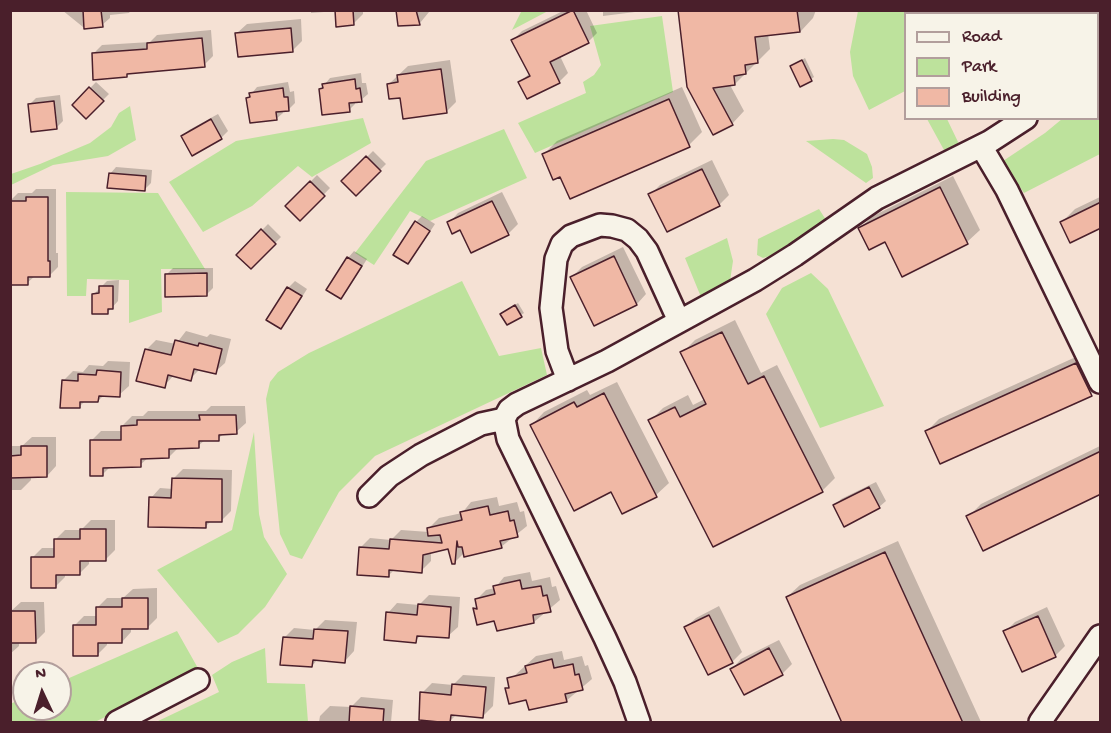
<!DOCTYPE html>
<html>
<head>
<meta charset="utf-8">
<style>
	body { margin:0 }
	#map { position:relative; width:1111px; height:733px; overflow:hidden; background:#f5e1d4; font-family:"Gochi Hand",sans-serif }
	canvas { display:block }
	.frame { position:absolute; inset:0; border:12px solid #4a1f2b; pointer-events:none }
	.legend { position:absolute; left:904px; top:12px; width:195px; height:108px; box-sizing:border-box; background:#f7f3e8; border:2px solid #b29e9c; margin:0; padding:8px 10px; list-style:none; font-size:18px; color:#4a1f2b }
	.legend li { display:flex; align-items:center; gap:12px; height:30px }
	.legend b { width:30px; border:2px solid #b29e9c }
	.north { position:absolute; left:12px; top:661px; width:60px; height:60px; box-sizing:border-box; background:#f7f3e8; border:2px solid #b29e9c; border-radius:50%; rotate:356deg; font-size:16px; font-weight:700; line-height:24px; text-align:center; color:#4a1f2b }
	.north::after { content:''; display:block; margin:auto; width:21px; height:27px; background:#4a1f2b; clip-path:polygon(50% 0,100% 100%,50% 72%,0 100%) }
</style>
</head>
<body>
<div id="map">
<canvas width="1111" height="733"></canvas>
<div class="frame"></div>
<ul class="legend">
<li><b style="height:8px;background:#f7f3e8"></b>Road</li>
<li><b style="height:16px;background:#bde29c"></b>Park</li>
<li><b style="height:16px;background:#f0b8a5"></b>Building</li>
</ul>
<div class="north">N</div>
</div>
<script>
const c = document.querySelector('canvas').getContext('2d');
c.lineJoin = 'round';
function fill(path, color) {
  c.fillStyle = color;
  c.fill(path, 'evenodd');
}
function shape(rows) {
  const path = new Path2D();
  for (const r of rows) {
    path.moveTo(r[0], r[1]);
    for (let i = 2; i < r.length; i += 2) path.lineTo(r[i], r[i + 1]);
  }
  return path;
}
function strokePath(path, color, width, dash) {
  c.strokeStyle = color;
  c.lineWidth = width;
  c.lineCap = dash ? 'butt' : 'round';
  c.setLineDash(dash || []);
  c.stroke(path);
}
fill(shape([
	[522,10,548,10,548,11,512,30],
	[858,11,858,10,974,11,973,14,906,14,905,91,869,110,853,76,850,52],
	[662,16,673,92,535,153,518,123,586,93,583,82,594,75,601,65,590,26],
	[1100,83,1100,154,1024,193,1003,161,1045,133,1062,119,1098,118,1098,86],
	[130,106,136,140,108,156,53,165,11,185,11,174,40,164,90,143,111,127,119,113],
	[363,118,371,143,312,177,298,166,252,206,203,232,169,182,236,141],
	[927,119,947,119,959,144,944,150],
	[504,129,527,178,430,221,410,211,374,265,355,253,426,161],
	[833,139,844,140,867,154,872,167,873,178,866,183,806,141],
	[66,192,158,193,205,269,161,269,162,312,129,323,129,280,87,279,86,296,67,296],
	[819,209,826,220,776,254,763,258,757,255,758,239],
	[727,238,733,261,730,281,701,297,685,258],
	[811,273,828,289,884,406,820,428,766,314,782,288],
	[462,281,499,356,541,348,547,375,375,456,339,492,302,559,290,555,280,534,266,399,270,382,278,372,309,353],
	[254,432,259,514,264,537,287,574,265,607,238,634,218,643,157,570,232,530],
	[177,631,199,670,95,722,11,722,10,704,24,698,24,709,60,709,60,682],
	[265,648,267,683,305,684,308,722,156,722,219,692,212,675,232,662]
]), '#bde29c');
fill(shape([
	[62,10,131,10,129,13,110,15,110,18,102,25,83,27],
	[311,10,363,10,363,14,353,24,337,11,311,13],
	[398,10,445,10,429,12,420,23,399,25],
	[565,10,586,10,597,33,588,42,560,56,568,73,559,82,520,82,530,73,513,40,522,31],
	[603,10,651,10,603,16],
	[679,10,816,10,813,18,801,31,768,34,770,49,735,84,730,85,744,111,732,124,713,133],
	[301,19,302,41,293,50,237,33,247,24],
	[211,30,213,56,204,65,130,72,126,76,93,54,102,45,150,42,157,35],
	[805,58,814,77,811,79,792,66],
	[450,60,456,102,446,112,389,84,408,66],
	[361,73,362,83,366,83,368,94,361,100,355,101,355,104,349,110,321,89,330,78],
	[96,82,109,94,86,117,74,105],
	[288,82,290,92,294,91,295,103,289,109,282,110,283,113,276,119,248,98,257,87],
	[682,87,702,132,689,145,561,175,544,154,557,141],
	[60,95,63,121,56,128,30,104,36,98],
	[218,114,228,131,221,138,193,154,183,136,189,130],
	[373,151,386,164,356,194,343,181],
	[712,160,729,195,719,205,667,230,650,195,660,185],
	[116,167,152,170,151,183,145,189,110,174],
	[317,175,330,188,300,219,287,206],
	[953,176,980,230,967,242,903,275,885,240,860,228,873,216],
	[36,189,56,189,56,253,58,253,58,267,49,276,35,276,27,283,10,283,10,201,18,193,32,193],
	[502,192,518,224,508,234,461,228,449,223,458,213],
	[1100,197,1100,229,1099,227,1062,222,1075,209],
	[422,216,435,224,414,256,408,262,416,222],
	[268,224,281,237,251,267,238,255],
	[623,247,646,294,637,304,595,324,572,277,582,267],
	[354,251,367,259,347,291,340,297,328,289,348,258],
	[173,268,213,268,213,288,207,294,166,275],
	[119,280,118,301,107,313,94,294,107,281],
	[295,281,307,289,287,321,281,327,268,319,288,288],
	[518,303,524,313,508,323,505,311],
	[735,320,761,373,777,365,835,478,822,491,650,421,663,408,688,395,693,405,705,399,682,353,695,340],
	[186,331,207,337,210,334,231,339,225,363,215,372,200,369,190,379,174,375,164,386,146,350,156,340,176,344],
	[1089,351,1100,385,1091,394,926,432,939,419],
	[108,361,130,362,129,386,119,395,104,395,98,401,86,400,79,407,63,381,73,371,83,372,89,365,103,366],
	[617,382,669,483,656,495,611,490,532,425,544,412,587,390,590,395],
	[211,406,245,406,246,423,236,432,224,433,218,439,205,440,198,446,178,448,169,457,149,457,140,465,111,466,103,474,91,441,101,431,122,431,122,426,132,416,143,416,148,411,206,411],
	[32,437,56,437,56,466,47,476,31,476,31,480,21,490,10,490,10,446,22,446],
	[1100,446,1100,492,968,517,981,504],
	[183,469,232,470,231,511,221,521,212,520,205,527,151,498,160,488,173,489,173,479],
	[876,482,886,501,879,507,835,506,841,499],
	[497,497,499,506,517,502,520,512,524,511,527,526,501,547,465,552,454,563,450,548,431,552,431,561,421,571,395,569,388,576,360,548,370,538,391,540,401,530,429,532,429,528,439,518,462,513,471,502],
	[91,520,115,520,115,550,105,560,89,560,89,564,80,573,65,573,65,577,56,586,32,558,42,548,55,548,55,540,65,530,81,530],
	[898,541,981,722,844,722,787,597,800,585],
	[530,572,532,581,550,577,552,587,556,586,560,600,534,622,496,619,474,609,478,605,477,599,486,590,495,588,504,577],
	[157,588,157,618,147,628,131,628,131,632,122,642,107,642,107,645,97,655,74,626,84,616,97,616,97,608,107,598,123,598,133,589],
	[429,595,460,597,458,627,448,636,422,634,415,641,388,613,397,603,419,605],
	[21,602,44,602,45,632,35,642,19,642,19,646,10,654,10,612],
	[719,606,742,652,732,662,686,627,696,618],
	[1047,607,1065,646,1055,656,1005,632,1015,622],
	[325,620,357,622,354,651,345,661,318,659,312,666,284,638,294,628,315,630],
	[779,640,792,664,782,674,744,693,732,669,741,659],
	[562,651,564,660,582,656,585,666,588,665,592,679,566,701,527,698,513,677,536,656],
	[463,675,495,677,493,706,483,716,457,714,450,721,422,693,432,683,453,685],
	[361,697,393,700,391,722,319,722,320,716,330,706,351,707],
	[271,721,295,722,269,722]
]), '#0003');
const building = shape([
	[83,10,101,10,103,27,84,29,83,10],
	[335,10,353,10,354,25,336,27,335,10],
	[396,10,416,10,420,25,398,26,396,10],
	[573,10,589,43,550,62,560,83,527,99,518,82,530,76,511,40,573,10],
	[678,10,797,10,800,32,755,37,758,63,745,65,746,74,734,76,735,85,713,88,733,125,713,135,687,87,678,10],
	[291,28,293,52,238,57,235,33,291,28],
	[202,38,205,67,127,74,127,77,93,80,92,53,147,49,147,43,202,38],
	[802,60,812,81,800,87,790,66,802,60],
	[441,69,447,113,403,119,400,98,389,99,387,84,398,82,397,75,441,69],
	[355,79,356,89,360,88,362,102,349,103,350,112,322,115,319,89,323,88,322,84,355,79],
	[89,87,104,101,86,119,72,105,89,87],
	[283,88,284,97,288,97,289,111,276,112,277,120,250,123,246,98,250,97,249,93,283,88],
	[669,99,690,147,570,199,560,177,553,180,542,154,669,99],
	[54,101,57,129,31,132,28,104,54,101],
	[211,119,222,139,192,156,181,136,211,119],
	[366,156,381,171,356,196,341,181,366,156],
	[702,169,720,206,667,232,648,194,702,169],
	[109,173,146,176,145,191,107,188,109,173],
	[310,181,325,196,300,221,285,206,310,181],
	[940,187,968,244,902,277,885,242,869,250,858,228,940,187],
	[26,197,48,197,48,261,50,261,50,277,28,277,28,285,10,285,10,201,26,201,26,197],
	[492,201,509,235,471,253,460,230,452,234,447,222,492,201],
	[1101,202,1101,228,1070,243,1060,222,1101,202],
	[415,221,430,231,408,264,393,255,415,221],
	[261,229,276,244,251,269,236,255,261,229],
	[614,256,637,305,594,326,570,277,614,256],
	[347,257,362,266,341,299,326,290,347,257],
	[207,273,207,296,165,297,165,274,207,273],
	[99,286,113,286,113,309,108,309,108,314,92,314,92,294,99,293,99,286],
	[287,287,302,296,281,329,266,320,287,287],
	[515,305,522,317,507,325,500,314,515,305],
	[722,332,748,384,764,376,823,492,713,547,648,420,675,407,680,417,706,404,680,352,722,332],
	[175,340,198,346,199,343,222,349,216,374,194,369,191,381,168,375,165,388,136,381,145,349,171,355,175,340],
	[1076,363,1092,396,940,464,925,431,1076,363],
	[97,370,121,372,120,397,99,396,98,402,80,402,80,408,60,408,62,380,78,381,78,374,96,375,97,370],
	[604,393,657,497,622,514,611,492,574,511,530,425,574,402,577,407,604,393],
	[199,415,236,415,237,434,219,435,219,441,199,441,199,448,169,449,169,458,141,459,141,467,103,468,103,476,90,476,90,440,121,440,121,426,137,425,137,420,200,420,199,415],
	[21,446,47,446,47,477,10,478,10,456,21,455,21,446],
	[1101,451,1101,494,983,551,966,516,1101,451],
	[172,478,222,479,222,522,206,522,206,528,148,527,149,497,171,498,172,478],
	[869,487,880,508,844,527,833,505,869,487],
	[488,506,490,515,508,511,510,521,514,520,518,537,500,541,502,548,464,557,462,547,458,547,457,541,455,564,452,564,448,549,423,555,422,573,389,570,389,577,357,575,359,547,389,549,390,539,442,543,440,535,428,536,427,528,462,520,460,512,488,506],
	[80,529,106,529,106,561,80,561,80,575,56,575,56,588,31,588,31,557,54,557,54,539,80,539,80,529],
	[885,552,963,723,842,723,786,597,885,552],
	[520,580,522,589,541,586,543,596,547,595,551,612,533,615,534,623,497,631,494,621,477,625,473,608,477,609,475,599,495,594,493,586,520,580],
	[122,598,148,598,148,629,122,629,122,643,98,643,98,656,73,656,73,625,96,625,96,607,122,607,122,598],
	[418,604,451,607,449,638,417,636,416,643,384,640,386,612,417,615,418,604],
	[10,611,35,611,36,643,10,643,10,611],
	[709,615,733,663,708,675,684,627,709,615],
	[1038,616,1056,657,1022,672,1003,631,1038,616],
	[314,629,348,631,345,663,313,660,312,667,280,665,283,637,313,639,314,629],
	[769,648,783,675,744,695,730,669,769,648],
	[552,659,554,668,573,664,575,675,579,674,583,690,565,694,567,702,529,710,526,700,509,704,505,688,509,688,507,678,527,673,525,666,552,659],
	[452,684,486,687,483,718,451,715,450,723,419,720,420,692,451,695,452,684],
	[350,706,384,709,383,723,349,723,350,706]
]);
fill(building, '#f0b8a5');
strokePath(building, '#4a1f2b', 1.5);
const minor = shape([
	[992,14,992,10],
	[1098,56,1100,52],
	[981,146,1007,190,1100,382],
	[568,380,557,351,551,308,556,259,562,244,571,236,600,225,612,226,627,230,638,239,647,251,679,321],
	[369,496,389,476,421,455,481,424,504,419],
	[117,722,198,680],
	[639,722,625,682,605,638,508,439,504,419,509,410,517,404,607,361,755,280,795,255,877,198,989,142,1026,118],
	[1040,722,1100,636]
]);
strokePath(minor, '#4a1f2b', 26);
strokePath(minor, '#f7f3e8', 21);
</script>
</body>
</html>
